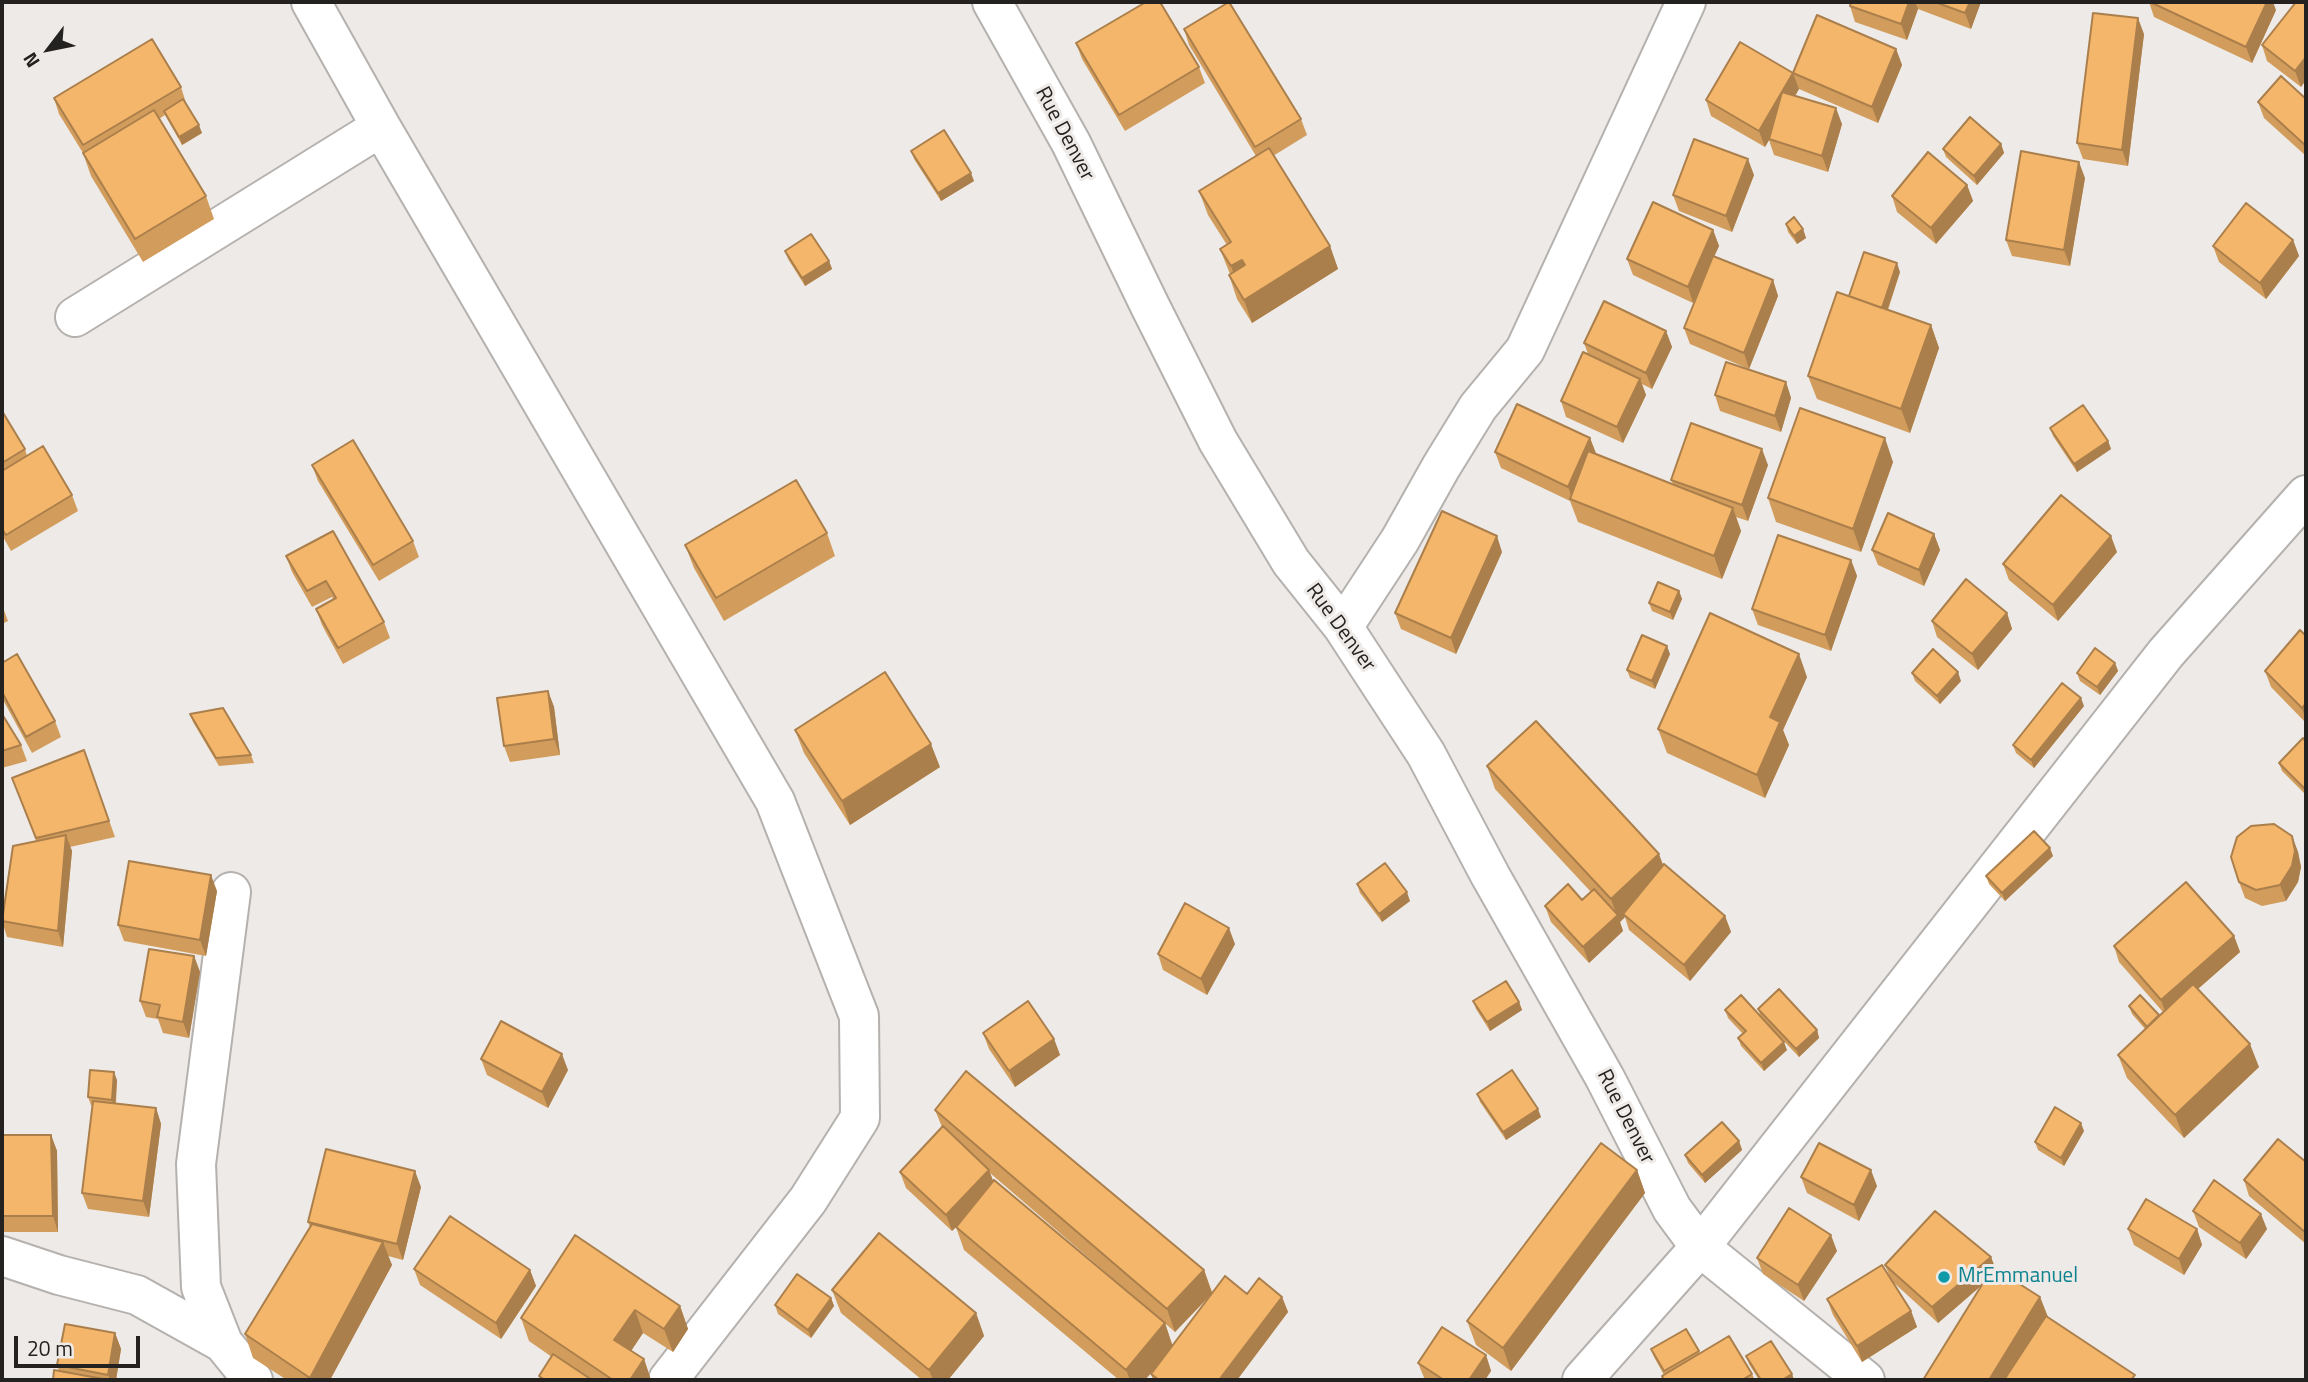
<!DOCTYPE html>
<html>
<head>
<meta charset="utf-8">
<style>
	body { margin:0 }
	#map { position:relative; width:2308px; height:1382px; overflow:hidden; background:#edeae7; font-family:"Titillium Web",sans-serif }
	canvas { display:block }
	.frame { position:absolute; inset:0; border:4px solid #232221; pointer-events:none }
	.north { position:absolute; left:14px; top:14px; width:70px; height:70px; -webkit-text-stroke:5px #edeae7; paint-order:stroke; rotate:238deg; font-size:19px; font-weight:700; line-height:28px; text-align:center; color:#232221 }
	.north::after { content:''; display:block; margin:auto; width:24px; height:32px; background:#232221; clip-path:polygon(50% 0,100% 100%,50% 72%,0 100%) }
	.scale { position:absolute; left:14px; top:1336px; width:126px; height:32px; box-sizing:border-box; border:4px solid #232221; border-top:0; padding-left:9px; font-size:21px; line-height:24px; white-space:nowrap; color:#232221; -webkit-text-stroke:5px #edeae7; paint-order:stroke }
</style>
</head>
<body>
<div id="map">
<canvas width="2308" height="1382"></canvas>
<div class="frame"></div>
<div class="north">N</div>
<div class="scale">20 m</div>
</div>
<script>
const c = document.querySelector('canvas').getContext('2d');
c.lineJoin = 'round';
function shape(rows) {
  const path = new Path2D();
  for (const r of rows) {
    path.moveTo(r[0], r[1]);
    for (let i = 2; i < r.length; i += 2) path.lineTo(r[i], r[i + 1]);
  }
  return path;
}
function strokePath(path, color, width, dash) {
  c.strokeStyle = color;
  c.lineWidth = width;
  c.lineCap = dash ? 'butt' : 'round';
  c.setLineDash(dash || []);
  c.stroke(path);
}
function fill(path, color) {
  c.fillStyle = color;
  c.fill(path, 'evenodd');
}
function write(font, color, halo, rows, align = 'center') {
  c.font = font + ' "Titillium Web",sans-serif';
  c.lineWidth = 6;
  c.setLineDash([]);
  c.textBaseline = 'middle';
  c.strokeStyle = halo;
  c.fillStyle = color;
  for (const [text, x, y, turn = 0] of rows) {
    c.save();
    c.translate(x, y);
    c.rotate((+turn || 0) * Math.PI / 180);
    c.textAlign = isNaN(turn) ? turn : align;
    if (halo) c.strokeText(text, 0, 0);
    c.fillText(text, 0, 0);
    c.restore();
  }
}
const street = shape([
	[311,2,381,127,775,801,859,1016,860,1118,808,1200,668,1380],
	[992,2,1071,143,1150,306,1218,441,1291,562,1343,627,1426,754,1490,875,1605,1078,1672,1209,1700,1247,1865,1380],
	[75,317,381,127],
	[1343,627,1400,540,1441,467,1478,407,1525,350,1686,2],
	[231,892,196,1164,201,1287,223,1343,253,1380],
	[2,1256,59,1275,137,1295,223,1343]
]);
const secondary = shape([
	[1582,1380,1700,1247,2166,653,2306,495]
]);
strokePath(street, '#b4b1ae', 42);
strokePath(secondary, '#b4b1ae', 42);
strokePath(street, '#fff', 38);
strokePath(secondary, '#fff', 38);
fill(shape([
	[1851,2,1981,2,1971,29,1918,9,1907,40,1855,22,1850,6],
	[2122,2,2143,2,2143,4],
	[2149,2,2276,10,2252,63,2154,17],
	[2306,2,2306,80,2301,87,2267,61,2262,45],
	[1184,29,1301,119,1307,135,1273,156,1330,246,1338,269,1252,323,1237,299,1229,275,1230,274,1220,249,1227,245,1208,215,1199,191,1256,156,1189,45],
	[2144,34,2128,166,2083,159,2077,143],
	[1076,43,1199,67,1205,83,1125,131,1082,59],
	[1896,49,1902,65,1878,123,1799,89,1795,96,1842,124,1828,172,1774,155,1769,140,1765,147,1711,116,1706,100,1793,73],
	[181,87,186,103,202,133,182,145,165,115,159,119,206,196,214,219,143,262,91,176,83,153,59,114,54,98],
	[2306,99,2306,156,2264,118,2258,102],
	[2001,144,2004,153,1977,185,1946,157,1943,149],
	[911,151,974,181,941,201,914,159],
	[1754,175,1732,232,1679,211,1673,195],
	[2085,178,2070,266,2012,256,2006,240],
	[1967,185,1973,201,1936,244,1897,212,1892,196],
	[1786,224,1803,229,1806,238,1797,244,1788,232],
	[1713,230,1719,246,1714,256,1773,280,1778,296,1749,369,1690,344,1684,328,1703,281,1693,303,1633,275,1627,259],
	[2293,240,2299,256,2266,299,2219,262,2213,246],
	[785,251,829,261,832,269,805,286,788,259],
	[1900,272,1888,310,1931,325,1939,348,1910,433,1817,399,1808,376,1849,296],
	[1666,331,1672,347,1652,389,1642,384,1646,395,1623,443,1566,417,1561,401,1588,354,1584,343],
	[1786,382,1791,398,1781,432,1720,411,1715,395],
	[2,411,25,449,27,456,72,495,78,511,11,551,2,535],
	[2050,428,2108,441,2111,449,2077,472,2053,436],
	[1590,438,1596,453,1673,484,1671,480,1768,465,1748,521,1736,517,1741,531,1722,579,1578,522,1570,501,1501,468,1495,452],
	[1893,462,1861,552,1776,522,1768,498],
	[312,465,413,541,419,557,379,581,318,481],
	[333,531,384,622,390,638,343,664,322,625,316,609,334,600,332,597,312,607,292,572,286,556],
	[827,533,835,556,724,621,694,568,685,545],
	[1934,534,1940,550,1924,586,1878,565,1872,550],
	[1502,552,1456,654,1401,629,1395,613],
	[2117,552,2058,621,2009,580,2003,564],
	[1851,560,1857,576,1831,651,1758,625,1752,609],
	[1679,591,1682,599,1673,620,1652,611,1649,603],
	[2,605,8,621,2,624],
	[2007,613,2012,629,1978,670,1937,637,1932,621],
	[2306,636,2306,723,2271,687,2265,671],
	[1670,654,1655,689,1630,678,1627,670],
	[2,663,55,721,61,737,32,753,2,698],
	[2115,663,2118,671,2100,695,2080,681,2077,673],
	[1912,673,1961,681,1940,704,1915,681],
	[1807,677,1783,730,1789,745,1765,798,1667,753,1658,729],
	[548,691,554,707,560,755,510,762,504,746],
	[2084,706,2034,768,2016,753,2013,745],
	[2,714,21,745,27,761,2,768],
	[190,714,251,755,254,763,219,766,193,722],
	[795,730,940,767,850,825,804,753],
	[2306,742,2306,795,2282,771,2279,763],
	[84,750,115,837,70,847,72,851,63,947,7,937,2,921,36,841,12,778],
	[1487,766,1663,865,1725,916,1731,932,1690,981,1629,930,1625,917,1620,922,1623,931,1589,963,1551,922,1545,906,1582,900,1591,892,1495,789],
	[2292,836,2298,852,2301,867,2298,882,2286,901,2262,906,2245,898,2239,882],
	[2053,856,2005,901,1989,884,1986,876],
	[1357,884,1410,901,1382,922,1360,893],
	[217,891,206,956,124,941,118,925],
	[2234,936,2240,952,2198,989,2259,1067,2184,1138,2127,1078,2118,1055,2145,1029,2132,1014,2129,1006,2159,1016,2163,1012,2119,962,2114,946],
	[1235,944,1207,995,1163,970,1158,954],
	[194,956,200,972,189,1038,163,1033,158,1019,146,1017,140,1001],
	[1473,1001,1519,1002,1522,1010,1490,1031,1476,1009],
	[1758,1009,1817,1030,1819,1038,1799,1057,1761,1017],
	[1725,1010,1787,1050,1764,1071,1741,1046,1738,1038,1743,1034,1728,1018],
	[983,1033,1054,1039,1060,1055,1015,1087,989,1049],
	[481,1059,568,1070,548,1108,487,1075],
	[117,1080,116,1103,156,1108,161,1124,149,1217,88,1209,82,1193,93,1106,91,1105,88,1097],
	[1477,1094,1541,1117,1506,1140,1480,1102],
	[935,1110,1204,1270,1212,1292,1282,1297,1288,1312,1237,1380,1153,1380,1151,1374,1155,1368,1145,1380,1119,1380,964,1250,956,1227,952,1231,906,1188,900,1172,942,1127],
	[990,1173,1175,1332,1208,1298,1172,1345,1165,1323,993,1181],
	[2084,1131,2064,1166,2038,1150,2035,1142],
	[2,1135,51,1135,57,1151,58,1232,2,1232],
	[1739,1141,1742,1150,1705,1183,1688,1163,1685,1155],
	[2306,1162,2306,1244,2249,1196,2244,1180],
	[1637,1170,1645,1193,1511,1371,1476,1345,1467,1321],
	[1801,1177,1877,1186,1859,1221,1807,1193],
	[421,1187,403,1260,388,1256,392,1265,330,1380,287,1380,253,1358,245,1334,310,1227,308,1222],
	[2193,1211,2267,1229,2246,1259,2199,1227],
	[2128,1229,2197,1229,2202,1245,2184,1275,2134,1245],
	[1837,1251,1804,1301,1763,1274,1757,1258],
	[1885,1265,1996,1269,2040,1297,2048,1317,1981,1286,1938,1323,1893,1282,1911,1311,1917,1327,1862,1362,1833,1315,1827,1299,1890,1277],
	[414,1269,530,1270,536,1286,501,1339,420,1285],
	[832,1290,976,1313,984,1336,948,1380,922,1380,841,1313],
	[831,1298,834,1306,811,1338,778,1314,775,1305],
	[680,1306,688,1329,673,1352,643,1333,631,1351,644,1359,651,1380,540,1380,539,1376,552,1357,529,1341,521,1318],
	[115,1333,121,1349,116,1380,53,1380,59,1371,57,1365],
	[1651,1349,1699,1351,1700,1354,1752,1374,1755,1380,1663,1380,1662,1376,1664,1375,1654,1357],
	[1486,1355,1491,1371,1485,1380,1425,1380,1418,1363],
	[1746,1356,1792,1374,1794,1380,1759,1380,1749,1364]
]), '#d29d5c');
fill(shape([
	[1909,2,1915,2,1918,9,1907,40,1901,24],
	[1970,2,1981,2,1971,29,1965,13],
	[2267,2,2273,2,2276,10,2252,63,2246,47],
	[2138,18,2144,34,2128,166,2122,150],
	[1896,49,1902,65,1878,123,1872,107],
	[2306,57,2306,80,2301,87,2295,71],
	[1793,73,1799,89,1765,147,1759,131],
	[1836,108,1842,124,1828,172,1822,156],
	[199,125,202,133,182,145,179,137],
	[2001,144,2004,153,1977,185,1974,176],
	[1748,159,1754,175,1732,232,1726,216],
	[2079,162,2085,178,2070,266,2064,250],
	[971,173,974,181,941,201,938,193],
	[1967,185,1973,201,1936,244,1931,228],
	[1803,229,1806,238,1797,244,1794,236],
	[1713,230,1719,246,1693,303,1688,287],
	[2293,240,2299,256,2266,299,2260,283],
	[1330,246,1338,269,1252,323,1244,300],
	[1242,260,1251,283,1240,290,1231,266],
	[829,261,832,269,805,286,802,278],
	[1897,263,1900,272,1885,317,1882,308],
	[1773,280,1778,296,1749,369,1744,353],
	[1931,325,1939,348,1910,433,1901,409],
	[1666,331,1672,347,1652,389,1646,373],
	[1640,379,1646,395,1623,443,1617,427],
	[1786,382,1791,398,1781,432,1775,416],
	[1590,438,1596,454,1573,500,1568,487],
	[1885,438,1893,462,1861,552,1853,529],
	[2108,441,2111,449,2077,472,2074,464],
	[1762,449,1768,465,1748,521,1742,505],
	[1733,508,1741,531,1722,579,1714,556],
	[1934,534,1940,550,1924,586,1919,570],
	[1497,536,1502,552,1456,654,1451,638],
	[2111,536,2117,552,2058,621,2053,605],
	[1851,560,1857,576,1831,651,1825,635],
	[1679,591,1682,599,1673,620,1670,612],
	[2007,613,2012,629,1978,670,1972,654],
	[1667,646,1670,654,1655,689,1652,681],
	[1799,654,1807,677,1783,730,1789,745,1765,798,1757,775,1770,717],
	[2115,663,2118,671,2100,695,2097,687],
	[1958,672,1961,681,1940,704,1937,696],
	[548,691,554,707,560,755,554,739],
	[2081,698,2084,706,2034,768,2031,760],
	[2306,703,2306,721,2302,708],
	[931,744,940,767,850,825,842,801],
	[66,835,72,851,63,947,58,931],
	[2292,836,2298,852,2301,867,2298,882,2286,901,2280,885],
	[2050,848,2053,856,2005,901,2002,893],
	[1659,854,1668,878,1623,914,1625,917,1620,922,1623,931,1589,963,1583,947,1617,916,1611,899],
	[211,875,217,891,206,956,200,940],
	[1407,892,1410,901,1382,922,1379,914],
	[1725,916,1731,932,1690,981,1684,965],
	[1229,928,1235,944,1207,995,1201,979],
	[2234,936,2240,952,2167,1016,2161,1000],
	[194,956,200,972,189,1038,183,1022],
	[1519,1002,1522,1010,1490,1031,1487,1022],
	[1817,1030,1819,1038,1799,1057,1796,1049],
	[1054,1039,1060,1055,1015,1087,1009,1071],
	[1784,1042,1787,1050,1764,1071,1761,1063],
	[2250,1044,2259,1067,2184,1138,2175,1115],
	[562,1054,568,1070,548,1108,542,1092],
	[114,1072,117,1080,115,1108,112,1100],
	[156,1108,161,1124,149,1217,143,1201],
	[1538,1109,1541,1117,1506,1140,1503,1132],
	[2081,1123,2084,1131,2064,1166,2061,1158],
	[51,1135,57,1151,58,1232,53,1216],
	[1739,1141,1742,1150,1705,1183,1702,1175],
	[989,1170,995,1186,952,1231,946,1215],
	[1637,1170,1645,1193,1511,1371,1503,1348],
	[1871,1170,1877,1186,1859,1221,1854,1205],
	[415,1171,421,1187,403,1260,397,1244],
	[2261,1214,2267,1229,2246,1259,2240,1243],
	[2197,1229,2202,1245,2184,1275,2179,1259],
	[1831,1235,1837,1251,1804,1301,1798,1285],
	[383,1242,392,1265,330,1380,310,1380,310,1378],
	[1991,1257,1997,1272,1938,1323,1932,1307],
	[530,1270,536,1286,501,1339,496,1323],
	[1204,1270,1212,1293,1175,1332,1167,1309],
	[1282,1297,1288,1312,1237,1380,1219,1380],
	[2040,1297,2049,1320,2011,1380,1989,1380],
	[831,1298,834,1306,811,1338,808,1330],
	[680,1306,688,1329,673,1352,664,1329],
	[635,1310,643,1333,623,1363,614,1340],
	[1911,1311,1917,1327,1862,1362,1857,1346],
	[976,1313,984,1336,948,1380,933,1380,929,1370],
	[1165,1323,1173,1347,1145,1380,1130,1380,1126,1370],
	[115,1333,121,1349,116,1380,110,1380,108,1375],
	[1486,1355,1491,1371,1485,1380,1469,1380],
	[644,1359,651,1380,630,1380],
	[1792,1374,1794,1380,1782,1380]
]), '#ab7f4b');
const building = shape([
	[1146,2,1160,2,1199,67,1119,115,1076,43,1146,2],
	[1229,2,1301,119,1255,147,1184,29,1229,2],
	[1851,2,1909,2,1901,24,1850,6,1851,2],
	[1935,2,1970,2,1965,13,1935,2],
	[2150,2,2267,2,2246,47,2150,2],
	[2296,2,2306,2,2306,57,2295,71,2262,45,2296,2],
	[2093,13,2138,18,2122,150,2077,143,2093,13],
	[1817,15,1896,49,1872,107,1793,73,1817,15],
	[152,39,181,87,83,145,54,98,152,39],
	[1740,42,1793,73,1759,131,1706,100,1740,42],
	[2281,76,2306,99,2306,146,2258,102,2281,76],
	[1782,92,1836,108,1822,156,1769,139,1782,92],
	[183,99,199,125,179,137,164,111,183,99],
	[154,110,206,196,135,239,83,153,154,110],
	[1970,117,2001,144,1974,176,1943,149,1970,117],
	[944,130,971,173,938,193,911,151,944,130],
	[1694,139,1748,159,1726,216,1673,195,1694,139],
	[1269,148,1330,246,1244,300,1229,275,1245,265,1242,260,1231,266,1220,249,1231,242,1199,191,1269,148],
	[2021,151,2079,162,2064,250,2006,240,2021,151],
	[1928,152,1967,185,1931,228,1892,196,1928,152],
	[1653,202,1713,230,1688,287,1627,259,1653,202],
	[2246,203,2293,240,2260,283,2213,246,2246,203],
	[1794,217,1803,229,1794,236,1786,224,1794,217],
	[811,234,829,261,802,278,785,251,811,234],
	[1864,252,1897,263,1882,308,1849,296,1864,252],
	[1713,256,1773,280,1744,353,1684,328,1713,256],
	[1837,292,1931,325,1901,409,1808,376,1837,292],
	[1604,301,1666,331,1646,373,1584,343,1604,301],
	[1583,352,1640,379,1617,427,1561,401,1583,352],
	[1726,362,1786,382,1775,416,1715,395,1726,362],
	[1517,404,1590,438,1568,487,1495,452,1517,404],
	[2083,405,2108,441,2074,464,2050,428,2083,405],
	[1800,408,1885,438,1853,529,1768,498,1800,408],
	[2,411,25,449,2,463,2,411],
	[1691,423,1762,449,1742,505,1671,480,1691,423],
	[353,440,413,541,373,565,312,465,353,440],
	[43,446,72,495,6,535,2,529,2,471,43,446],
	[1588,451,1733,508,1714,556,1570,499,1588,451],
	[796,480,827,533,716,598,685,545,796,480],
	[2061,495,2111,536,2053,605,2003,564,2061,495],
	[1442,511,1497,536,1451,638,1395,613,1442,511],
	[1888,513,1934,534,1919,570,1872,550,1888,513],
	[333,531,384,622,338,648,316,609,336,598,326,581,307,591,286,556,333,531],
	[1778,535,1851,560,1825,635,1752,609,1778,535],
	[1966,579,2007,613,1972,654,1932,621,1966,579],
	[1658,582,1679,591,1670,612,1649,603,1658,582],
	[1710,613,1799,654,1770,717,1780,722,1757,775,1658,729,1710,613],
	[2300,630,2306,636,2306,703,2302,708,2265,671,2300,630],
	[1642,635,1667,646,1652,681,1627,670,1642,635],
	[2095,648,2115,663,2097,687,2077,673,2095,648],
	[1933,649,1958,672,1937,696,1912,673,1933,649],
	[17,654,55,721,26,737,2,692,2,663,17,654],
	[885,672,931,744,842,801,795,730,885,672],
	[2062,683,2081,698,2031,760,2013,745,2062,683],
	[548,691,554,739,504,746,497,698,548,691],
	[223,708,251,755,216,758,190,714,223,708],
	[2,714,21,745,2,751,2,714],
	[1536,721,1659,854,1611,899,1487,766,1536,721],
	[2303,738,2306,742,2306,790,2279,763,2303,738],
	[84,750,109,821,36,838,12,778,84,750],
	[2274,824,2292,836,2295,851,2292,866,2280,885,2256,890,2239,882,2231,857,2237,837,2251,826,2274,824],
	[2034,831,2050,848,2002,893,1986,876,2034,831],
	[66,835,58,931,2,921,13,846,66,835],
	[129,861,211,875,200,940,118,925,129,861],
	[1385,863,1407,892,1379,914,1357,884,1385,863],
	[1664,864,1725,916,1684,965,1623,914,1664,864],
	[2186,882,2234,936,2161,1000,2114,946,2186,882],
	[1568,884,1582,900,1594,889,1618,915,1583,947,1545,906,1568,884],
	[1185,903,1229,928,1201,979,1158,954,1185,903],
	[149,949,194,956,183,1022,157,1017,160,1005,140,1001,149,949],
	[1506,981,1519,1002,1487,1022,1473,1001,1506,981],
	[2193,984,2250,1044,2175,1115,2118,1055,2193,984],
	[1779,989,1817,1030,1796,1049,1758,1009,1779,989],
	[1741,995,1784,1042,1761,1063,1738,1038,1746,1031,1725,1010,1741,995],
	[2140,995,2159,1015,2147,1027,2129,1006,2140,995],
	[1028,1001,1054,1039,1009,1071,983,1033,1028,1001],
	[501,1021,562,1054,542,1092,481,1059,501,1021],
	[90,1070,114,1072,112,1100,88,1097,90,1070],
	[1512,1070,1538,1109,1503,1132,1477,1094,1512,1070],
	[966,1071,1204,1270,1167,1309,935,1110,966,1071],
	[93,1101,156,1108,143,1201,82,1193,93,1101],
	[2055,1107,2081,1123,2061,1158,2035,1142,2055,1107],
	[1722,1122,1739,1141,1702,1175,1685,1155,1722,1122],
	[943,1126,989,1170,946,1215,900,1172,943,1126],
	[2,1135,51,1135,53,1216,2,1216,2,1135],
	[2278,1139,2306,1162,2306,1233,2244,1180,2278,1139],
	[1601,1143,1637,1170,1503,1348,1467,1321,1601,1143],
	[1819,1143,1871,1170,1854,1205,1801,1177,1819,1143],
	[326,1149,415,1171,397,1244,308,1222,326,1149],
	[994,1180,1165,1323,1126,1370,956,1227,994,1180],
	[2214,1180,2261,1214,2240,1243,2193,1211,2214,1180],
	[2146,1199,2197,1229,2179,1259,2128,1229,2146,1199],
	[1789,1208,1831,1235,1798,1285,1757,1258,1789,1208],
	[1935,1211,1991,1257,1932,1307,1885,1265,1935,1211],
	[450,1216,530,1270,496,1323,414,1269,450,1216],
	[312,1224,383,1242,310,1378,245,1334,312,1224],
	[879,1233,976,1313,929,1370,832,1290,879,1233],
	[575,1235,680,1306,664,1329,635,1310,614,1340,644,1359,630,1380,613,1380,521,1318,575,1235],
	[1882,1265,1911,1311,1857,1346,1827,1299,1882,1265],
	[1993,1267,2040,1297,1989,1380,1923,1380,1993,1267],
	[797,1274,831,1298,808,1330,775,1305,797,1274],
	[1225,1276,1247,1294,1259,1278,1282,1297,1219,1380,1159,1380,1151,1374,1225,1276],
	[2046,1316,2135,1375,2131,1380,2004,1380,2046,1316],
	[65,1324,115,1333,108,1375,57,1365,65,1324],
	[1442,1327,1486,1355,1469,1380,1444,1380,1418,1363,1442,1327],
	[1686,1329,1699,1351,1664,1371,1651,1349,1686,1329],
	[1729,1336,1752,1374,1742,1380,1664,1380,1662,1376,1729,1336],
	[1771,1341,1792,1374,1782,1380,1761,1380,1746,1356,1771,1341],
	[553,1354,592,1380,545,1380,539,1376,553,1354],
	[54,1370,109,1380,53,1380,54,1370]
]);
fill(building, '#f4b66b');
strokePath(building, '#ab7f4b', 2);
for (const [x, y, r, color] of [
	[1944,1277,7,"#0f9aa8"]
]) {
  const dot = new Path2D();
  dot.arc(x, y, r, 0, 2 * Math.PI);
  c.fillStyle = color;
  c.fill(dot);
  strokePath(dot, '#edeae7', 2.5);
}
write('21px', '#232221', '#edeae7', [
	["Rue Denver",1064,134,62],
	["Rue Denver",1340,628,54],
	["Rue Denver",1625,1117,63]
]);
write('21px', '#0d838f', '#edeae7', [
	["MrEmmanuel",1958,1277]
], 'left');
</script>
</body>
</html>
